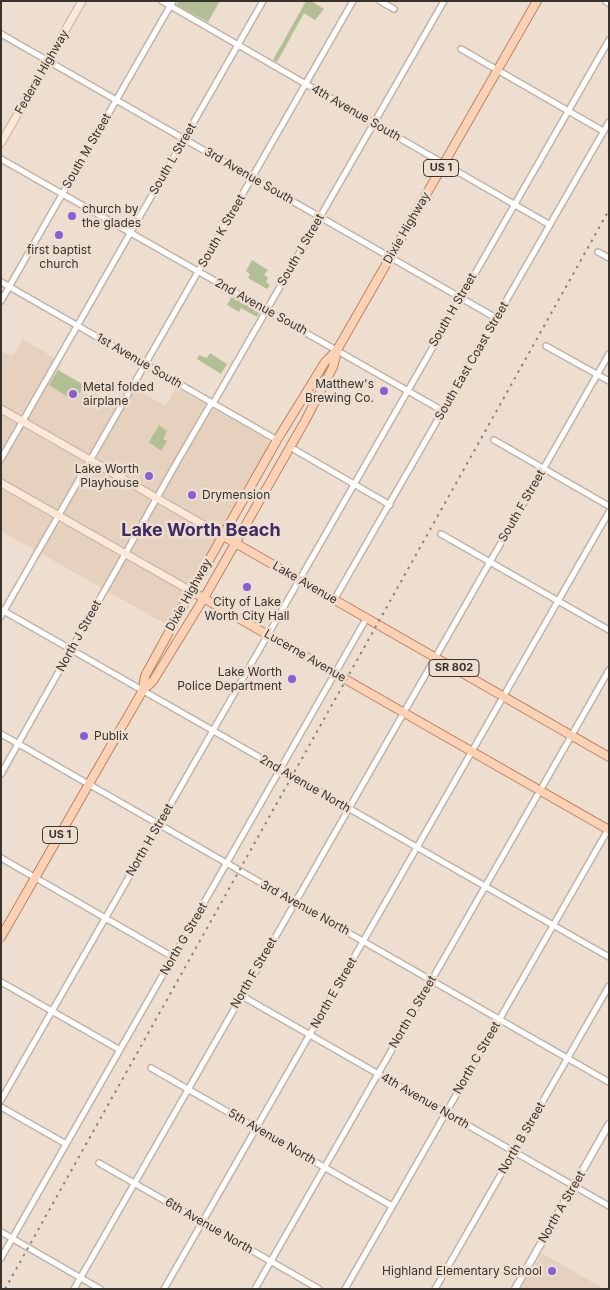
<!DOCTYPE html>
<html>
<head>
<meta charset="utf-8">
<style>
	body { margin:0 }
	#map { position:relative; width:610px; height:1290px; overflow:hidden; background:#edded0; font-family:Inter,sans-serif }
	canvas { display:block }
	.frame { position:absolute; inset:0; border:2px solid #39332d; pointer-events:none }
</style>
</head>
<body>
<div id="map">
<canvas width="610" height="1290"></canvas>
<div class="frame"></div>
</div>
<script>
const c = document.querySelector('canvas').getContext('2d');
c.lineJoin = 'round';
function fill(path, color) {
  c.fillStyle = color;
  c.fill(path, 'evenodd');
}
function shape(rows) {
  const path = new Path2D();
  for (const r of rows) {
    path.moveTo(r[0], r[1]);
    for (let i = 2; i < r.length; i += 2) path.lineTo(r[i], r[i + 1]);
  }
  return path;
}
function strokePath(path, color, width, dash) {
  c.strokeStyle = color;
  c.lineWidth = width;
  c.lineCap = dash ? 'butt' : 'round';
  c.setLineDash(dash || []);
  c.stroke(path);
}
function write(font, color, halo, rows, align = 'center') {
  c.font = font + ' Inter,sans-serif';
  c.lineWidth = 5;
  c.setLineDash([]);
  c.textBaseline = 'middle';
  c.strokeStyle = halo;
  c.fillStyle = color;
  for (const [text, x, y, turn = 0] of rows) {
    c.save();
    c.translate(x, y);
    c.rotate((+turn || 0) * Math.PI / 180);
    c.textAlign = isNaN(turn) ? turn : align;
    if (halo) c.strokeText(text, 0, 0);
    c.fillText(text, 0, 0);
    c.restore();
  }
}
fill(shape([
	[23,339,61,362,62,363,58,370,121,409,134,388,165,406,176,388,267,439,269,447,169,626,1,531,1,351,13,356],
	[542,1253,604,1289,521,1289]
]), '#e5d1be');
fill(shape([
	[179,1,220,1,208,22,176,5],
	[306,1,311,1,324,9,315,20,304,13,277,62,273,60],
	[252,260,268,270,264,275,268,278,266,282,270,285,267,289,248,278,250,274,246,271],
	[232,295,260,311,257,317,241,308,239,312,227,305],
	[210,353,227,364,221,374,197,359,199,355,207,358],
	[58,370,84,385,76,400,73,400,49,385],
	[159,425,167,431,163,439,167,441,161,451,149,442]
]), '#b2bf95');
const minor = shape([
	[162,1,550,225],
	[380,1,394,9],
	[1,34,496,318],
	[461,49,603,131],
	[1,159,443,411],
	[598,252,609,258],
	[1,282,277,440],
	[1,301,173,1],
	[546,346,609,381],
	[494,440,609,506],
	[290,447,390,505],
	[1,459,263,1],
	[441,534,609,630],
	[334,600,609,122],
	[2,610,609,957],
	[1,616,353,1],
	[1,734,609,1082],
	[1,774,177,462,209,407,215,400,444,1],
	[1,858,173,957],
	[1,982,120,1050],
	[242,996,609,1206],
	[151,1068,392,1206],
	[1,1100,609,40],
	[1,1107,66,1144],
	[99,1163,319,1289],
	[1,1232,100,1289],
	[1,1258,366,619],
	[74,1289,609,354],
	[164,1289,609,512],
	[255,1289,609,670],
	[345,1289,609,828],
	[435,1289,609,986]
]);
const tertiary = shape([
	[606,1,609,3],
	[515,1289,609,1124]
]);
const secondary = shape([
	[1,143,82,1],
	[1,409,223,536],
	[1,483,191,591]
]);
const primary = shape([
	[223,536,609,757],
	[191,591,609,830],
	[143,690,145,676,187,599,277,440,325,362,337,350,537,1],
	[1,937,143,690,153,681,204,598,305,421,333,367,337,352]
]);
strokePath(minor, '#c1b3a5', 8);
strokePath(tertiary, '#c1b3a5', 9);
strokePath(secondary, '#c1b3a5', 9);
strokePath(primary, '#b78664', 10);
strokePath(minor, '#fff', 5);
strokePath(tertiary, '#fff', 6);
strokePath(secondary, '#fee8d9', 7);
strokePath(primary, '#fdd1b3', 8);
strokePath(shape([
	[5,1289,609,210]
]), '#8e837a', 2, [2.5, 5]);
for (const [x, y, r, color] of [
	[72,216,5,"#885dd7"],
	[59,235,5,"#885dd7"],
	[384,391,5,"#885dd7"],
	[73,394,5,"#885dd7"],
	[149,476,5,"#885dd7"],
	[192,495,5,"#885dd7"],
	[247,587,5,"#885dd7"],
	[292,679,5,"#885dd7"],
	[84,736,5,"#885dd7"],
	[552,1271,5,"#885dd7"]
]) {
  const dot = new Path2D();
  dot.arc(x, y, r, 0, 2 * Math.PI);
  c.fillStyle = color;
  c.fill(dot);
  strokePath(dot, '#edded0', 2);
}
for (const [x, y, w] of [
	[441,168,35],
	[454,668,50],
	[60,835,35]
]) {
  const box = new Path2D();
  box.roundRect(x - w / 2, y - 8.5, w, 17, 4);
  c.fillStyle = '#edded0';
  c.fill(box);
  strokePath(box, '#39332d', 1);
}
write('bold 11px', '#39332d', null, [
	["US 1",441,168],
	["SR 802",454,668],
	["US 1",60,835]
]);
write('12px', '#39332d', '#edded0', [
	["Federal Highway",42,72,-60],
	["4th Avenue South",356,113,30],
	["South M Street",87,151,-60],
	["South L Street",173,159,-60],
	["3rd Avenue South",249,176,30],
	["Dixie Highway",407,228,-60],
	["South K Street",222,231,-60],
	["South J Street",301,250,-60],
	["2nd Avenue South",261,307,29],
	["South H Street",453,310,-60],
	["1st Avenue South",139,361,30],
	["South East Coast Street",472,361,-60],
	["South F Street",522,506,-60],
	["Lake Avenue",305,583,30],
	["Dixie Highway",189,595,-61],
	["North J Street",79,636,-61],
	["Lucerne Avenue",305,656,30],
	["2nd Avenue North",305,784,30],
	["North H Street",150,840,-60],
	["3rd Avenue North",305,908,29],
	["North G Street",184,939,-60],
	["North F Street",254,973,-60],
	["North E Street",334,993,-60],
	["North D Street",413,1012,-60],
	["North C Street",477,1058,-60],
	["4th Avenue North",425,1101,30],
	["5th Avenue North",272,1137,30],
	["North B Street",522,1138,-60],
	["North A Street",562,1207,-60],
	["6th Avenue North",209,1226,30]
]);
write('12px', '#39332d', '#edded0', [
	["church by",82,209],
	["the glades",82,223],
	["first baptist",59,250,"center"],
	["church",59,264,"center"],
	["Matthew's",374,384,"right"],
	["Brewing Co.",374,398,"right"],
	["Metal folded",83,387],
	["airplane",83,401],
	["Lake Worth",139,469,"right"],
	["Playhouse",139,483,"right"],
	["Drymension",202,495],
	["City of Lake",247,602,"center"],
	["Worth City Hall",247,616,"center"],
	["Lake Worth",282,672,"right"],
	["Police Department",282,686,"right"],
	["Publix",94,736],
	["Highland Elementary School",542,1271,"right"]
], 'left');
write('bold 18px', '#3d2963', '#edded0', [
	["Lake Worth Beach",201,531]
]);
</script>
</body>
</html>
